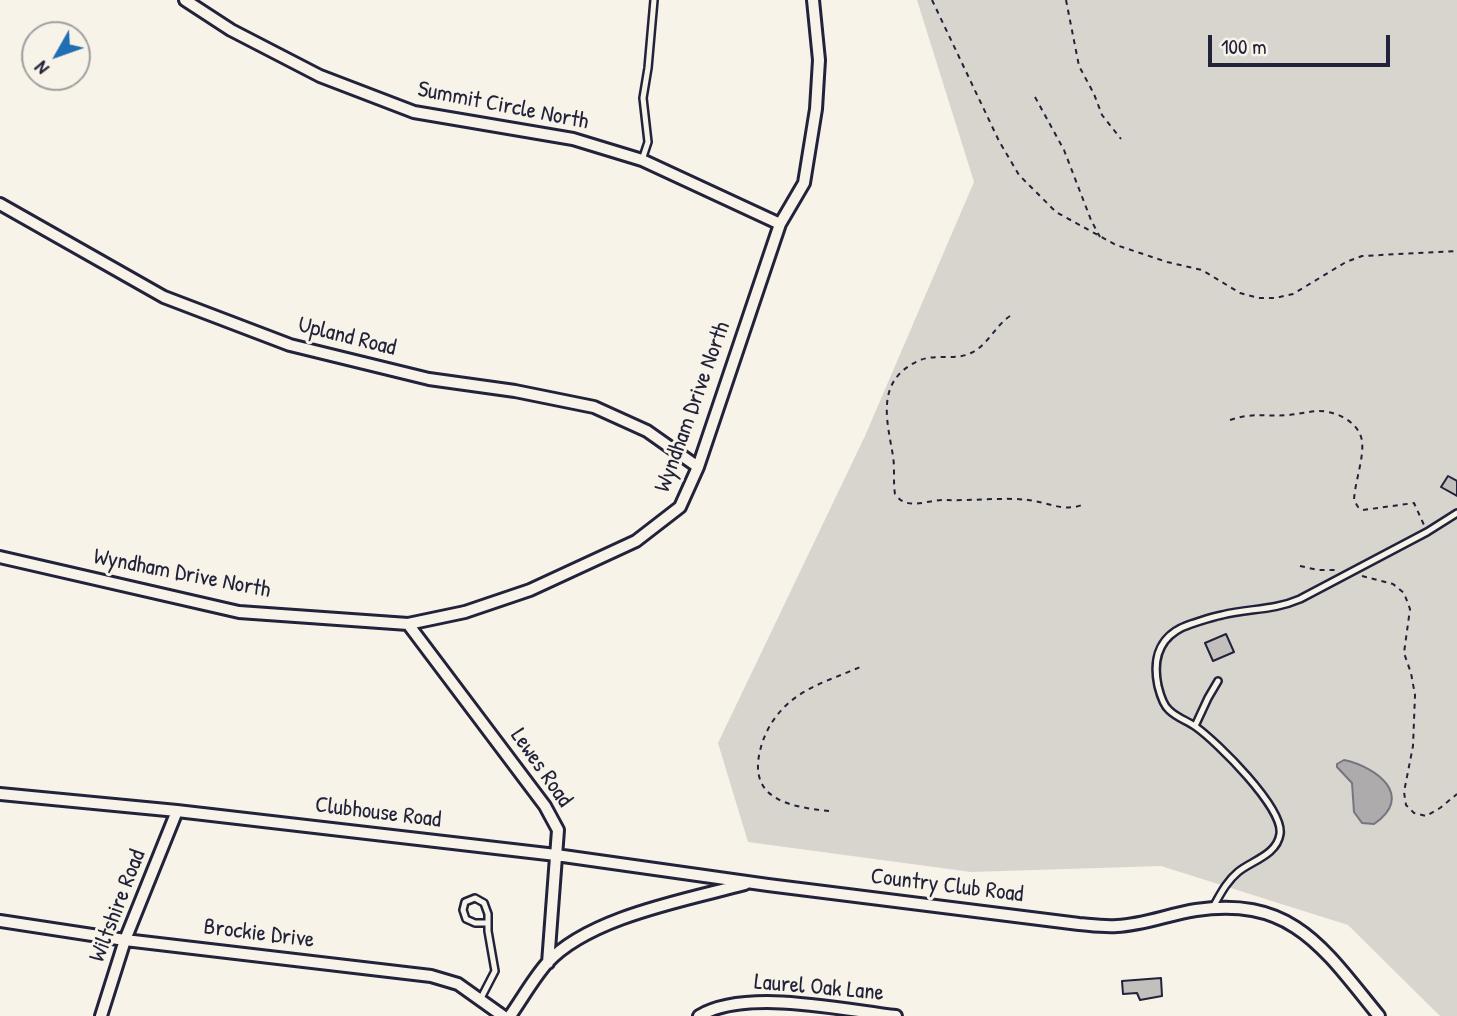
<!DOCTYPE html>
<style>
body{margin:0}
#map{position:relative;width:1457px;height:1016px;overflow:hidden;background:#f7f3e8;font-family:"Patrick Hand",sans-serif}
canvas{display:block}
.north{position:absolute;left:21px;top:21px;width:70px;height:70px;box-sizing:border-box;background:#f7f3e8;border:2px solid #a29fa3;border-radius:50%;rotate:230deg;font-size:19px;font-weight:700;line-height:28px;text-align:center;color:#22223b}
.north::after{content:'';display:block;margin:auto;width:24px;height:32px;background:#1f6fb2;clip-path:polygon(50% 0,100% 100%,50% 72%,0 100%)}
.scale{position:absolute;left:1208px;top:35px;width:182px;height:32px;box-sizing:border-box;border:4px solid #22223b;border-top:0;padding-left:9px;font-size:21px;line-height:24px;white-space:nowrap;color:#22223b;-webkit-text-stroke:5px #f7f3e8;paint-order:stroke}
</style>
<div id="map">
<canvas width="1457" height="1016"></canvas>
<div class="north">N</div>
<div class="scale">100 m</div>
</div>
<script>
const c = document.querySelector('canvas').getContext('2d');
c.lineJoin = 'round';
function fill(path, color) { c.fillStyle = color; c.fill(path, 'evenodd'); }
function stroke(path, color, width, dash) { c.strokeStyle = color; c.lineWidth = width; c.lineCap = dash ? 'butt' : 'round'; c.setLineDash(dash || []); c.stroke(path); }
function write(font, color, halo, rows, align = 'center') {
  c.font = font + ' "Patrick Hand",sans-serif'; c.lineWidth = 6; c.setLineDash([]); c.textBaseline = 'middle'; c.strokeStyle = halo; c.fillStyle = color; for (const [text, x, y, turn = 0] of rows) {
    c.save(); c.translate(x, y); c.rotate((+turn || 0) * Math.PI / 180); c.textAlign = isNaN(turn) ? turn : align; if (halo) c.strokeText(text, 0, 0); c.fillText(text, 0, 0); c.restore();
  }
}
fill(new Path2D(`
 M 917,0 L 1457,0 L 1457,1016 L 1440,1016 L 1348,925 L 1161,866 L 971,872 L 748,842 L 718,743 L 865,436 L 974,182 Z`), '#d8d5cf');
const water = new Path2D(`
 M 1344,760 C 1377,767 1415,796 1374,824 L 1362,823 L 1354,812 L 1352,783 L 1337,767 L 1337,764 Z`);
fill(water, '#aeabad');
stroke(water, '#76747f', 2);
const building = new Path2D(`
 M 1448,476 L 1457,481 L 1457,496 L 1441,487 Z
 M 1226,634 L 1234,652 L 1213,661 L 1205,643 Z
 M 1161,978 L 1162,996 L 1140,1000 L 1137,993 L 1123,994 L 1122,981 Z`);
fill(building, '#c2bfbd');
stroke(building, '#22223b', 2);
const lane = new Path2D(`
 M 642,160 L 648,142 L 643,98 L 648,68 L 654,0
 M 1195,726 L 1208,698 L 1218,681
 M 1213,907 C 1220,895 1226,882 1238,872 C 1251,861 1277,855 1280,834 C 1284,808 1217,742 1196,727 C 1188,721 1177,718 1169,710 C 1163,705 1160,694 1158,686 C 1152,657 1160,634 1191,624 C 1201,621 1211,617 1222,615 C 1250,608 1272,611 1300,599 L 1427,532 L 1457,513
 M 480,1000 L 495,971 L 488,931 L 488,914 L 484,903 L 475,898 L 465,902 L 463,910 L 466,919 L 475,923 L 488,923`);
const street = new Path2D(`
 M 185,0 L 231,30 L 320,76 L 414,112 L 573,139 L 642,160 L 780,224
 M 0,204 L 164,297 L 290,345 L 429,379 L 515,391 L 594,407 L 647,431 L 698,467
 M 0,557 L 239,612 L 408,624 L 465,612 L 530,590 L 636,541 L 680,507 L 698,467 L 780,224 L 804,183 L 816,109 L 819,60 L 813,0
 M 408,624 L 545,806 L 558,830 L 548,963
 M 0,794 L 177,811 L 556,855 L 768,885 L 1079,924 C 1091,925 1104,927 1117,926 C 1143,925 1170,914 1196,910 C 1293,896 1324,949 1379,1016
 M 0,921 L 125,940 L 431,976 L 458,984 L 503,1016
 M 101,1016 L 125,940 L 177,811
 M 510,1016 C 522,999 533,979 547,963 C 589,917 686,900 745,884
 M 699,1016 C 746,988 842,1010 896,1016`);
stroke(lane, '#22223b', 10);
stroke(street, '#22223b', 16);
stroke(new Path2D(`
 M 932,0 L 999,141 L 1019,175 L 1056,212 L 1116,245 L 1167,262 L 1202,270 L 1240,293 L 1259,298 L 1275,298 L 1293,294 L 1346,262 L 1362,256 L 1457,251
 M 1066,0 L 1079,66 L 1094,94 L 1102,115 L 1121,139
 M 1035,97 L 1064,150 L 1091,220 L 1100,237
 M 1010,316 C 996,325 987,346 971,353 C 955,361 935,353 918,361 C 875,381 887,420 893,456 C 895,469 893,482 895,494 C 907,512 928,499 946,500 C 972,501 1004,497 1028,500 C 1047,502 1063,512 1082,505
 M 1230,420 C 1254,412 1266,417 1289,415 C 1298,414 1307,412 1316,411 C 1334,410 1359,421 1362,441 C 1364,459 1355,481 1354,500 L 1358,507 L 1363,510 L 1414,503 L 1424,525
 M 1300,566 L 1318,570 L 1335,570
 M 1362,576 L 1393,584 L 1404,593 L 1410,609 L 1404,653 L 1411,673 L 1415,695 L 1413,746 L 1404,792 L 1406,805 L 1414,813 L 1426,816 L 1440,808 L 1457,794
 M 829,811 C 791,807 748,800 760,751 C 764,732 776,713 791,701 C 810,685 838,677 860,667`), '#22223b', 2, [5, 5]);
stroke(lane, '#f7f3e8', 5);
stroke(street, '#f7f3e8', 10);
write('23px', '#22223b', '#f7f3e8', [
 ["Summit Circle North",503,106,11],
 ["Upland Road",347,337,14],
 ["Wyndham Drive North",693,407,-70],
 ["Wyndham Drive North",182,574,11],
 ["Lewes Road",541,768,55],
 ["Clubhouse Road",378,813,7],
 ["Country Club Road",947,886,7],
 ["Wiltshire Road",118,906,-69],
 ["Brockie Drive",259,934,7],
 ["Laurel Oak Lane",819,988,5]
]);
</script>
